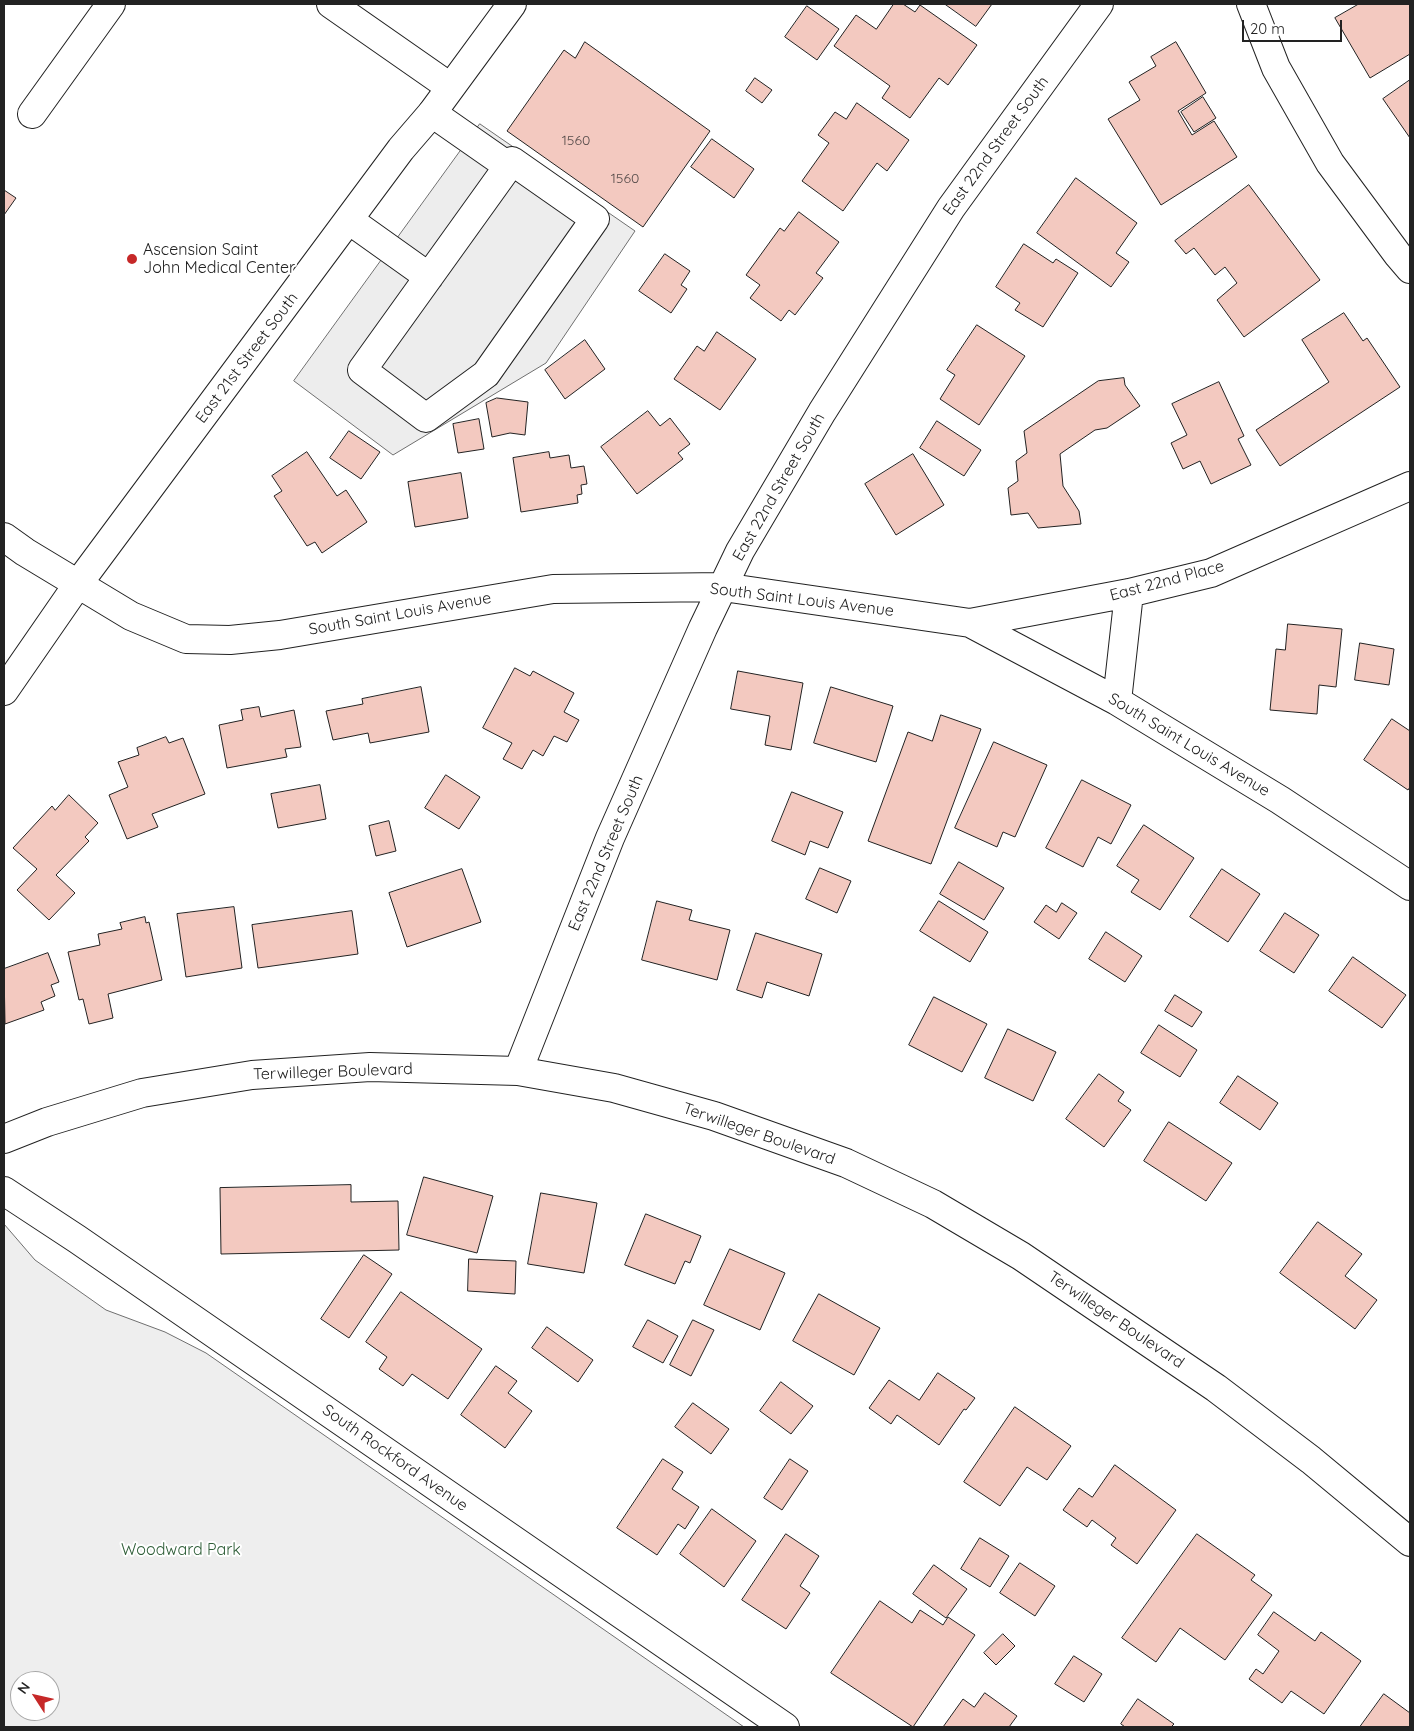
<!DOCTYPE html>
<style>
body{margin:0}
#map{position:relative;width:1414px;height:1731px;overflow:hidden;background:#fff;font-family:Quicksand,sans-serif}
canvas{display:block}
.frame{position:absolute;inset:0;border:5px solid #222;pointer-events:none}
.north{position:absolute;left:10px;top:1671px;width:50px;height:50px;box-sizing:border-box;background:#fff;border:1px solid #a7a7a7;border-radius:50%;rotate:305deg;font-size:14px;font-weight:700;line-height:20px;text-align:center;color:#222}
.north::after{content:'';display:block;margin:auto;width:18px;height:22px;background:#c62828;clip-path:polygon(50% 0,100% 100%,50% 72%,0 100%)}
.scale{position:absolute;left:1242px;top:20px;width:100px;height:22px;box-sizing:border-box;border:2px solid #222;border-top:0;padding-left:6px;font-size:15px;line-height:18px;white-space:nowrap;color:#222;-webkit-text-stroke:4px #fff;paint-order:stroke}
</style>
<div id="map">
<canvas width="1414" height="1731"></canvas>
<div class="frame"></div>
<div class="north">N</div>
<div class="scale">20 m</div>
</div>
<script>
const c = document.querySelector('canvas').getContext('2d');
c.lineJoin = 'round';
function fill(path, color) { c.fillStyle = color; c.fill(path, 'evenodd'); }
function stroke(path, color, width, dash) { c.strokeStyle = color; c.lineWidth = width; c.lineCap = dash ? 'butt' : 'round'; c.setLineDash(dash || []); c.stroke(path); }
function write(font, color, halo, rows, align = 'center') {
  c.font = font + ' Quicksand,sans-serif'; c.lineWidth = 4; c.setLineDash([]); c.textBaseline = 'middle'; c.strokeStyle = halo; c.fillStyle = color; for (const [text, x, y, turn = 0] of rows) {
    c.save(); c.translate(x, y); c.rotate((+turn || 0) * Math.PI / 180); c.textAlign = isNaN(turn) ? turn : align; if (halo) c.strokeText(text, 0, 0); c.fillText(text, 0, 0); c.restore();
  }
}
const green = new Path2D(`
 M 4,1224 L 35,1260 L 106,1310 L 165,1332 L 206,1353 L 744,1727 L 4,1727 ZM 20,1681 L 50,1681 L 50,1711 L 20,1711 Z`);
fill(green, '#eee');
stroke(green, '#6f6f6f', 1);
const parking = new Path2D(`
 M 480,124 L 635,231 L 546,363 L 393,455 L 294,381 Z`);
fill(parking, '#ededed');
stroke(parking, '#6f6f6f', 1);
const building = new Path2D(`
 M 894,4 L 903,4 L 915,12 L 920,5 L 977,45 L 948,85 L 939,78 L 910,118 L 882,98 L 890,86 L 834,46 L 856,15 L 876,29 Z
 M 945,4 L 992,4 L 976,26 Z
 M 1359,4 L 1410,4 L 1410,54 L 1370,78 L 1335,18 Z
 M 807,6 L 839,29 L 817,60 L 785,37 Z
 M 585,42 L 710,131 L 643,227 L 507,131 L 564,50 L 575,58 Z
 M 1176,42 L 1206,93 L 1178,111 L 1192,135 L 1214,121 L 1237,157 L 1161,205 L 1108,119 L 1140,100 L 1129,82 L 1156,66 L 1151,57 Z
 M 755,78 L 772,90 L 762,103 L 746,91 Z
 M 1410,80 L 1410,138 L 1383,99 Z
 M 1203,97 L 1216,118 L 1194,132 L 1181,112 Z
 M 857,103 L 909,140 L 887,171 L 877,163 L 843,211 L 802,181 L 829,143 L 818,135 L 835,112 L 846,119 Z
 M 712,139 L 754,169 L 734,198 L 691,167 Z
 M 1076,178 L 1137,223 L 1116,253 L 1129,262 L 1111,287 L 1037,233 Z
 M 1249,185 L 1320,280 L 1244,337 L 1217,300 L 1237,283 L 1225,267 L 1215,275 L 1194,248 L 1186,254 L 1175,241 Z
 M 4,190 L 16,198 L 4,215 Z
 M 799,212 L 839,242 L 816,273 L 823,278 L 795,315 L 789,310 L 781,321 L 750,298 L 760,285 L 746,275 L 780,228 L 784,231 Z
 M 1024,244 L 1053,263 L 1056,259 L 1078,273 L 1043,327 L 1015,310 L 1020,303 L 996,287 Z
 M 665,254 L 690,271 L 681,285 L 687,289 L 671,313 L 639,291 Z
 M 1344,313 L 1363,341 L 1367,338 L 1400,387 L 1280,466 L 1256,430 L 1329,382 L 1302,340 Z
 M 977,325 L 1025,356 L 979,425 L 940,399 L 955,375 L 947,370 Z
 M 717,332 L 756,359 L 720,410 L 674,379 L 697,346 L 704,351 Z
 M 585,340 L 605,369 L 565,399 L 545,370 Z
 M 1124,378 L 1125,385 L 1140,406 L 1107,428 L 1095,430 L 1060,454 L 1063,486 L 1079,511 L 1081,524 L 1038,528 L 1028,513 L 1011,515 L 1008,488 L 1018,481 L 1016,461 L 1027,453 L 1024,431 L 1098,381 Z
 M 1219,382 L 1244,436 L 1238,439 L 1251,465 L 1211,484 L 1200,461 L 1183,469 L 1171,443 L 1187,435 L 1172,404 Z
 M 497,398 L 528,402 L 525,435 L 510,433 L 492,437 L 486,403 Z
 M 648,411 L 660,426 L 670,418 L 690,444 L 678,453 L 683,459 L 637,494 L 601,447 Z
 M 479,419 L 484,449 L 458,453 L 453,424 Z
 M 937,421 L 981,450 L 964,476 L 920,448 Z
 M 349,431 L 380,452 L 361,479 L 330,458 Z
 M 307,452 L 337,496 L 346,490 L 367,522 L 322,553 L 315,542 L 307,546 L 274,496 L 282,491 L 272,476 Z
 M 549,452 L 550,458 L 569,455 L 571,468 L 584,466 L 587,484 L 581,485 L 582,494 L 577,495 L 578,503 L 521,512 L 513,458 Z
 M 913,454 L 944,505 L 896,535 L 865,484 Z
 M 461,473 L 468,518 L 415,527 L 408,482 Z
 M 1288,624 L 1342,629 L 1336,687 L 1319,685 L 1317,714 L 1270,710 L 1276,649 L 1285,650 Z
 M 1360,643 L 1394,649 L 1389,685 L 1355,680 Z
 M 515,668 L 530,676 L 533,671 L 574,693 L 564,712 L 579,720 L 567,742 L 554,736 L 543,756 L 533,750 L 522,769 L 503,759 L 512,743 L 483,728 Z
 M 738,671 L 803,683 L 791,750 L 765,745 L 770,716 L 731,709 Z
 M 421,687 L 429,732 L 370,743 L 368,733 L 333,740 L 326,711 L 363,704 L 362,699 Z
 M 831,687 L 893,706 L 876,762 L 814,743 Z
 M 259,707 L 261,717 L 294,710 L 301,747 L 285,749 L 287,757 L 227,768 L 219,725 L 243,720 L 241,710 Z
 M 941,715 L 981,729 L 931,864 L 868,841 L 908,732 L 932,741 Z
 M 1392,719 L 1410,731 L 1410,787 L 1408,790 L 1364,760 Z
 M 166,737 L 169,743 L 183,738 L 205,794 L 152,814 L 158,827 L 127,839 L 109,795 L 128,787 L 118,762 L 139,755 L 137,748 Z
 M 994,742 L 1047,765 L 1015,837 L 1003,832 L 997,847 L 955,828 Z
 M 446,775 L 480,797 L 459,829 L 425,808 Z
 M 1082,780 L 1131,805 L 1111,844 L 1098,837 L 1083,867 L 1046,848 Z
 M 320,785 L 326,819 L 278,828 L 271,794 Z
 M 792,792 L 843,812 L 828,848 L 810,841 L 805,855 L 772,841 Z
 M 69,795 L 98,823 L 85,837 L 89,841 L 56,875 L 75,893 L 49,920 L 17,890 L 37,869 L 13,848 L 52,806 L 55,810 Z
 M 389,821 L 396,851 L 376,856 L 369,826 Z
 M 1144,825 L 1194,858 L 1160,910 L 1131,892 L 1139,880 L 1117,866 Z
 M 959,862 L 1004,888 L 984,920 L 940,894 Z
 M 820,868 L 851,881 L 837,913 L 806,899 Z
 M 462,869 L 481,922 L 407,947 L 389,893 Z
 M 1222,869 L 1260,894 L 1228,942 L 1190,917 Z
 M 657,901 L 692,910 L 689,920 L 730,930 L 717,980 L 642,960 Z
 M 939,901 L 988,932 L 970,962 L 920,931 Z
 M 1062,903 L 1077,913 L 1059,939 L 1034,922 L 1046,905 L 1056,912 Z
 M 234,907 L 242,968 L 186,977 L 177,914 Z
 M 352,911 L 358,954 L 258,968 L 252,925 Z
 M 1285,913 L 1319,935 L 1294,973 L 1260,951 Z
 M 145,917 L 146,923 L 149,922 L 162,980 L 108,994 L 113,1018 L 89,1024 L 83,999 L 79,1000 L 68,952 L 100,945 L 98,934 L 122,929 L 120,923 Z
 M 1106,932 L 1142,956 L 1125,982 L 1089,959 Z
 M 756,933 L 822,954 L 809,996 L 767,982 L 762,998 L 737,990 Z
 M 48,953 L 59,982 L 51,985 L 55,996 L 41,1002 L 44,1010 L 5,1024 L 4,969 Z
 M 1353,957 L 1406,995 L 1382,1028 L 1329,991 Z
 M 1175,995 L 1202,1012 L 1192,1027 L 1165,1011 Z
 M 934,997 L 987,1024 L 962,1072 L 909,1045 Z
 M 1159,1025 L 1197,1050 L 1180,1077 L 1141,1053 Z
 M 1008,1029 L 1056,1052 L 1033,1101 L 985,1078 Z
 M 1099,1074 L 1124,1092 L 1118,1101 L 1131,1110 L 1104,1147 L 1066,1119 Z
 M 1238,1076 L 1278,1103 L 1260,1130 L 1220,1103 Z
 M 1169,1122 L 1232,1163 L 1206,1201 L 1144,1161 Z
 M 424,1177 L 493,1196 L 477,1253 L 407,1235 Z
 M 351,1185 L 351,1202 L 398,1201 L 399,1250 L 221,1254 L 220,1188 Z
 M 541,1193 L 597,1203 L 584,1273 L 528,1264 Z
 M 646,1214 L 701,1236 L 690,1263 L 685,1261 L 675,1284 L 625,1265 Z
 M 1318,1222 L 1362,1254 L 1345,1276 L 1377,1300 L 1355,1329 L 1280,1273 Z
 M 730,1249 L 785,1273 L 760,1330 L 704,1305 Z
 M 364,1255 L 392,1274 L 349,1338 L 321,1319 Z
 M 469,1259 L 516,1261 L 515,1294 L 468,1291 Z
 M 401,1292 L 482,1349 L 448,1399 L 412,1374 L 403,1386 L 379,1369 L 387,1357 L 366,1342 Z
 M 819,1294 L 880,1328 L 854,1375 L 793,1341 Z
 M 648,1320 L 678,1336 L 663,1363 L 633,1347 Z
 M 693,1320 L 714,1330 L 691,1376 L 670,1365 Z
 M 547,1327 L 593,1360 L 578,1382 L 532,1348 Z
 M 496,1366 L 517,1381 L 508,1393 L 532,1411 L 505,1448 L 461,1415 Z
 M 938,1373 L 975,1398 L 966,1410 L 964,1409 L 939,1445 L 897,1415 L 891,1424 L 869,1408 L 889,1380 L 919,1400 Z
 M 781,1382 L 813,1406 L 791,1434 L 760,1411 Z
 M 693,1403 L 729,1429 L 711,1454 L 675,1427 Z
 M 1015,1407 L 1071,1446 L 1047,1480 L 1027,1467 L 1000,1506 L 964,1482 Z
 M 663,1459 L 683,1472 L 672,1489 L 699,1507 L 685,1529 L 678,1524 L 657,1555 L 617,1528 Z
 M 790,1459 L 808,1471 L 782,1510 L 764,1498 Z
 M 1115,1465 L 1176,1510 L 1137,1564 L 1111,1545 L 1116,1538 L 1092,1520 L 1087,1527 L 1063,1510 L 1079,1488 L 1092,1497 Z
 M 712,1509 L 756,1541 L 724,1587 L 680,1554 Z
 M 786,1534 L 819,1556 L 800,1586 L 810,1593 L 786,1629 L 742,1600 Z
 M 1197,1534 L 1255,1575 L 1251,1580 L 1272,1595 L 1225,1660 L 1180,1628 L 1156,1662 L 1122,1638 Z
 M 980,1538 L 1009,1556 L 990,1587 L 961,1569 Z
 M 1020,1563 L 1055,1586 L 1035,1616 L 1000,1593 Z
 M 934,1565 L 967,1589 L 946,1618 L 913,1594 Z
 M 880,1601 L 912,1623 L 920,1610 L 943,1625 L 948,1617 L 975,1635 L 913,1727 L 831,1673 Z
 M 1274,1612 L 1315,1641 L 1321,1632 L 1361,1661 L 1324,1714 L 1291,1691 L 1282,1703 L 1249,1679 L 1256,1669 L 1263,1674 L 1279,1651 L 1258,1635 Z
 M 1003,1634 L 1015,1646 L 996,1665 L 984,1653 Z
 M 1074,1656 L 1102,1674 L 1084,1702 L 1055,1684 Z
 M 985,1693 L 1017,1716 L 1009,1727 L 943,1727 L 963,1699 L 974,1707 Z
 M 1384,1694 L 1410,1713 L 1410,1727 L 1360,1727 Z
 M 1138,1699 L 1174,1724 L 1171,1727 L 1125,1727 L 1121,1724 Z`);
fill(building, '#f3c9c0');
stroke(building, '#222', 1);
const minor = new Path2D(`
 M 331,4 L 450,87
 M 1251,4 L 1276,68 L 1330,163 L 1398,255 L 1410,269
 M 432,113 L 508,166
 M 32,114 L 111,4
 M 512,161 L 595,219 L 486,374 L 426,418 L 362,370 Z
 M 349,220 L 429,277
 M 4,537 L 25,552 L 131,616 L 186,639 L 230,640 L 280,635 L 553,589 L 723,587 L 970,623 L 1117,701 L 1280,800 L 1410,886
 M 970,623 L 1129,593 L 1211,573 L 1410,486
 M 1117,701 L 1129,593
 M 518,1071 L 610,838 L 703,628 L 740,551 L 822,412 L 951,208 L 1099,4
 M 4,1139 L 47,1122 L 142,1093 L 252,1075 L 370,1067 L 518,1071 L 614,1088 L 714,1116 L 846,1163 L 933,1204 L 1021,1256 L 1216,1388 L 1311,1460 L 1410,1542
 M 4,1191 L 77,1239 L 785,1727`);
const major = new Path2D(`
 M 4,691 L 78,584 L 401,149 L 432,113 L 512,4`);
stroke(minor, '#222', 30);
stroke(major, '#222', 30);
stroke(minor, '#fff', 28);
stroke(major, '#fff', 28);
for (const [x, y, r, color] of [
 [132,259,6,"#c62828"]
]) { const dot = new Path2D(); dot.arc(x, y, r, 0, 2 * Math.PI); c.fillStyle = color; c.fill(dot); stroke(dot, '#fff', 2); }
write('14px', '#564c4a', null, [
 ["1560",576,141],
 ["1560",625,179]
]);
write('16px', '#222', '#fff', [
 ["East 22nd Street South",996,146,-54],
 ["East 21st Street South",247,358,-53],
 ["East 22nd Street South",779,487,-60],
 ["East 22nd Place",1167,581,-15],
 ["South Saint Louis Avenue",802,600,7],
 ["South Saint Louis Avenue",400,614,-10],
 ["South Saint Louis Avenue",1189,745,31],
 ["East 22nd Street South",606,853,-67],
 ["Terwilleger Boulevard",333,1072,-2],
 ["Terwilleger Boulevard",759,1134,19],
 ["Terwilleger Boulevard",1116,1320,34],
 ["South Rockford Avenue",395,1458,35]
]);
write('16px', '#222', '#fff', [
 ["Ascension Saint",143,250],
 ["John Medical Center",143,268]
], 'left');
write('16px', '#2f5e38', '#fff', [
 ["Woodward Park",181,1550]
]);
</script>
